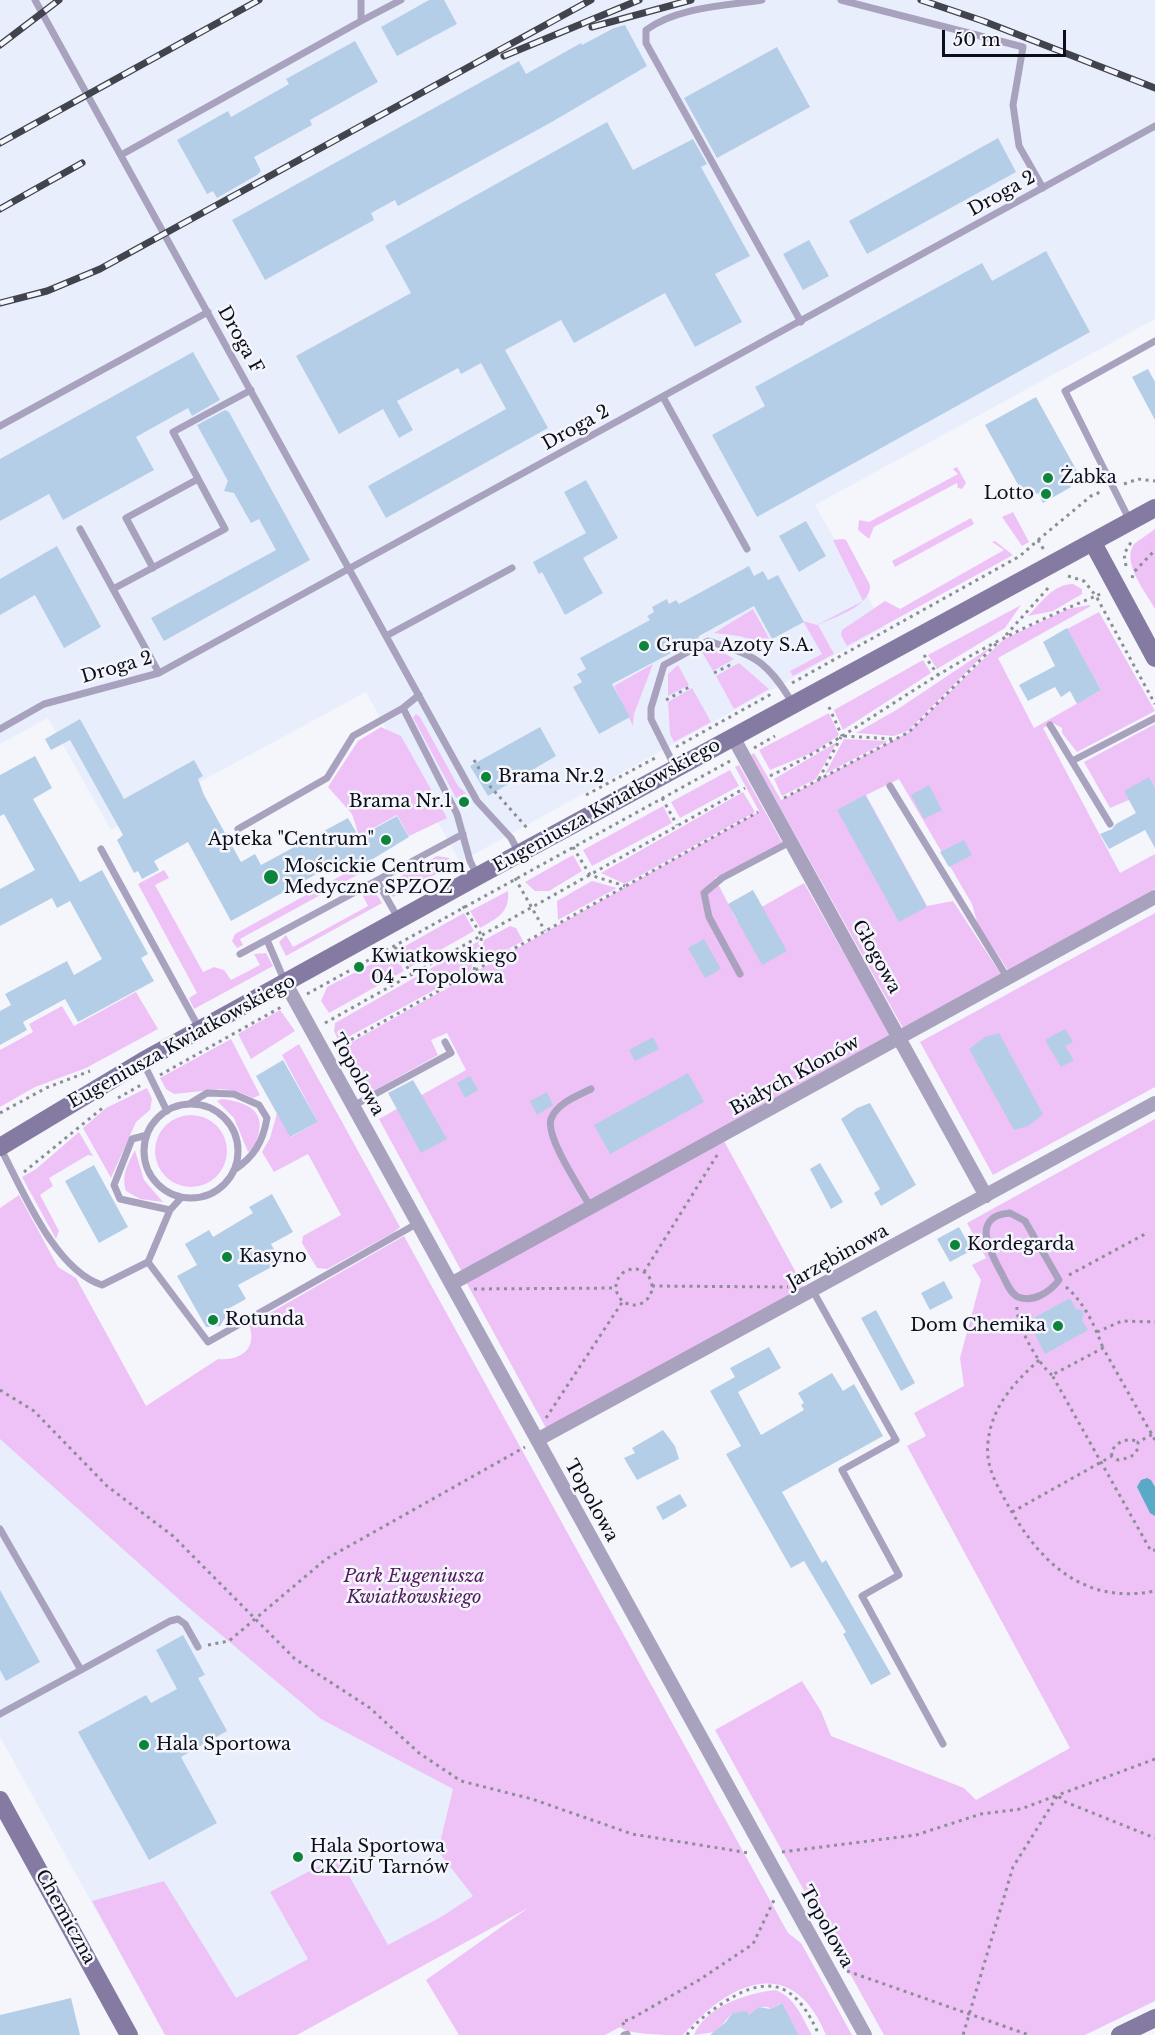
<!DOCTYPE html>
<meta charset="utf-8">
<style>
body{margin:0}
#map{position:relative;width:1155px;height:2035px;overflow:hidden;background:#f4f6fc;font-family:"Libre Baskerville",serif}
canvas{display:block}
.scale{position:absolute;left:942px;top:30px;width:124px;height:27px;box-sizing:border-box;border:3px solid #0c0e19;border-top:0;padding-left:8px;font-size:18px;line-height:21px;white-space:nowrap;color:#0c0e19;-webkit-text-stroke:4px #f4f6fc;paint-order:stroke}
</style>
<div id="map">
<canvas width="1155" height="2035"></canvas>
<div class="scale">50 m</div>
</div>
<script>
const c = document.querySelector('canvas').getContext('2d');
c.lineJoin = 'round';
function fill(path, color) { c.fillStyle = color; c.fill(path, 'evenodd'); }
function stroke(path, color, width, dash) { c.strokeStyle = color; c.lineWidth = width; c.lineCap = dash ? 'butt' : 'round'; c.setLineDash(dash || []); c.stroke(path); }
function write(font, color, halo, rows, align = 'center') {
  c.font = font + ' "Libre Baskerville",serif'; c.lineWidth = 5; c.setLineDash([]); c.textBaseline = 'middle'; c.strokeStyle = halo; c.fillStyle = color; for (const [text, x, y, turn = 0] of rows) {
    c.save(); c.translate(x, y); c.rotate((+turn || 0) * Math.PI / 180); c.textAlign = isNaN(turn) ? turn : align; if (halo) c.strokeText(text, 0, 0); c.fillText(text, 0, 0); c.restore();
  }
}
fill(new Path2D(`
 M 0,0 L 1155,0 L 1155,319 L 815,505 L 885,627 L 460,862 L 366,692 L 111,830 L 48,718 L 0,744 Z
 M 0,1439 L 507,1817 L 551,1896 L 165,2035 L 0,1737 Z`), '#e9eefd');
fill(new Path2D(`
 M 957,467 L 966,483 L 962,489 L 958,488 L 957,483 L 874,527 L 869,539 L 858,530 L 859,520 L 869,522 L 958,474 L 953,469 Z
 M 1013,512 L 1029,542 L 1022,546 L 1002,517 Z
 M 971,518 L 974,524 L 895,567 L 892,561 Z
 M 1155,529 L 1155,609 C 1146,592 1121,563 1134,544 Z
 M 843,539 L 846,540 L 870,585 C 872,606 834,617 818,625 L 834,654 L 793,676 L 790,671 L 822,654 L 803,621 L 817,625 L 863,601 L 833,540 Z
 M 995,541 L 1013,555 L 847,646 L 841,635 L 842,630 L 885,601 L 900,609 L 1004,550 L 992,542 Z
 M 1073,584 L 1082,589 L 1082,594 L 1053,611 L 1028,616 C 1041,603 1053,584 1073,584 Z
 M 1021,605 L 1005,628 L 937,669 L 928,655 Z
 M 1089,605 L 1091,606 L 998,658 L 1034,728 L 1101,690 L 1067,629 L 1099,612 L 1155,711 L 1077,752 L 1062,733 L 1062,728 L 1053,723 L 1043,728 L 1120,873 L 1155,854 L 1155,889 L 1009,972 L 978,925 L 972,904 L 899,779 L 866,795 L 927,906 L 953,901 L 1002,976 L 904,1030 L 751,755 L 754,753 L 781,800 L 909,732 L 1004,639 L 1068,609 Z
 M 753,609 L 770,640 L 762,644 L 740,636 L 714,633 Z
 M 992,646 L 908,731 L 894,736 L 856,733 L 898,709 Z
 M 716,648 L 734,659 L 713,671 L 702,652 Z
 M 923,660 L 931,673 L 843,730 L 834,710 Z
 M 739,663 L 769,689 L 734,709 L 716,676 Z
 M 653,664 L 634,714 L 633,726 L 614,686 Z
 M 678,665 L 689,685 L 668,696 L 668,674 Z
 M 692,688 L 711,722 L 674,742 L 670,734 L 668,702 Z
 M 829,713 L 839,735 L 814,752 L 770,770 L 759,750 Z
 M 416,714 L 420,717 L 458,786 L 466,793 L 456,798 L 416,723 L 413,718 Z
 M 1155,724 L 1155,846 L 1129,800 L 1110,808 L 1084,762 Z
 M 381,727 L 401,736 L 447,818 L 409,836 L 397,815 L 359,836 L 352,814 L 328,787 L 358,741 Z
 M 844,739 L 888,741 L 825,774 Z
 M 837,742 L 816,779 L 782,796 L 774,779 Z
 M 739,765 L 783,844 L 715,878 L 737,921 L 804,883 L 891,1036 L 463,1274 L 379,1119 L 466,1070 L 447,1033 L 431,1040 L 438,1055 L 368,1094 L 343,1047 L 756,813 L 759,811 L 735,767 Z
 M 730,770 L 739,786 L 680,818 L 671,802 Z
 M 743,792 L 755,812 L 625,884 L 601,873 Z
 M 663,806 L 672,823 L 592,866 L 583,850 Z
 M 573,855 L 582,871 L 549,891 L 535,891 L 525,882 Z
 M 437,856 L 449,858 L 453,865 L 393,897 L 389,890 L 392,881 Z
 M 164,870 L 169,878 L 155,885 L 203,972 L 214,967 L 224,970 L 231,980 L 260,965 L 254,954 L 266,953 L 273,966 L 194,1009 L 189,998 L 197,993 L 138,884 Z
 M 346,873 L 357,875 L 240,939 L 243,945 L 237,948 L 232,941 L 235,934 Z
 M 592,881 L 617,888 L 558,920 L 557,901 Z
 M 367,891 L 375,892 L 382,903 L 286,956 L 279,942 L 286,935 L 293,947 L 368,906 L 362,894 Z
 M 508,891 C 510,913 497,918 480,928 L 470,911 Z
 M 464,913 L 474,931 L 410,967 L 400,949 Z
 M 1155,913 L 1155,1087 L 993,1175 L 920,1042 Z
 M 510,926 L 516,928 L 523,941 L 478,965 L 484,940 Z
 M 479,941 L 471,970 L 339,1042 L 334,1031 L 335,1023 Z
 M 394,952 L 404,971 L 329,1013 L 321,1001 L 327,987 Z
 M 136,992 L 158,1029 L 86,1068 L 35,1087 L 0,1107 L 0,1050 L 33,1032 L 29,1024 L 62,1006 L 74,1026 Z
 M 280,1010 L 295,1031 L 251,1059 L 238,1034 Z
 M 231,1039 L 260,1095 L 253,1098 L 237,1091 L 221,1089 L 174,1094 L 166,1089 L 160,1078 Z
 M 299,1044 L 400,1227 L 393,1233 L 327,1269 L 317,1268 L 302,1243 L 303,1236 L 341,1215 L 308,1154 L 274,1172 L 262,1152 L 270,1138 L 277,1113 L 291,1137 L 318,1122 L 282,1055 Z
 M 147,1088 L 152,1099 L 150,1110 L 136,1122 L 111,1178 L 83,1128 L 106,1108 Z
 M 222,1099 C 245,1102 266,1109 258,1136 C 256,1143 254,1149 248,1152 L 234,1118 L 217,1101 Z
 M155 1151a36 36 0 1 1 72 0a36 36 0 1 1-72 0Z
 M 1155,1119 L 1155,2001 L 1085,2035 L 884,2035 L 715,1730 L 802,1681 L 821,1711 L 831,1736 L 964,1788 L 976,1800 L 1070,1748 L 907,1446 L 926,1436 L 914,1413 L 964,1386 L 960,1358 L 981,1280 L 972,1265 L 986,1258 L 967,1223 Z
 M 79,1132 L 93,1156 L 88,1155 L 49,1178 L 53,1186 L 40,1195 L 59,1231 L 56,1239 L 22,1177 L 36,1169 Z
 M 724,1141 L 805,1289 L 547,1430 L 466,1282 Z
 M 135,1150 L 144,1180 L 163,1202 L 140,1199 L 126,1191 C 121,1175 128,1164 135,1150 Z
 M 19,1195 L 58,1267 L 76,1278 L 146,1406 L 218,1359 C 240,1361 258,1349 249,1325 L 404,1236 L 788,1933 L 801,1943 L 852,2035 L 826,2035 C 792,1952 729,1982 683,2035 C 666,2035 630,2035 620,2027 L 605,2035 L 459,2035 L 426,1980 L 528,1908 L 297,2035 L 165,2035 L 92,1901 L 164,1881 L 236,1998 L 308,1959 L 270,1892 L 338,1856 L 388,1945 L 441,1917 L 473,1896 L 438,1851 L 453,1789 L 321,1719 L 182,1602 L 0,1439 L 0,1208 Z
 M 776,1990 C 797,2000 801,2016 812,2035 L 799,2035 L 781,2003 L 770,2009 L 768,2007 L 759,2007 L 750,2016 L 747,2012 L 732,2013 L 716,2032 L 694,2035 C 706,2006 747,1993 776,1990 Z`), '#efc2f7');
fill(new Path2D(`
 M 1147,1478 L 1151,1480 L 1155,1487 L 1155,1516 L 1150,1513 L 1137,1487 L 1141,1480 Z`), '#58aac6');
fill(new Path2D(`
 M 429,0 L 444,0 L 457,24 L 397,56 L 381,27 Z
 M 625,25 L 647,66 L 550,123 L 398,206 L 395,200 L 371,213 L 374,220 L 265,280 L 232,220 L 519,61 L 526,74 L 581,43 L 582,45 L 614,28 Z
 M 355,41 L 378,82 L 310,120 L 312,125 L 254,157 L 261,171 L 257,175 L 217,198 L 213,191 L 207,194 L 177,140 L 228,111 L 231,117 L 289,84 L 286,79 Z
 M 777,47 L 810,107 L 717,158 L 684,98 Z
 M 607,122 L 633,170 L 693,139 L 707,164 L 701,167 L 750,256 L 715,274 L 742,322 L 695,347 L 665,293 L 574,343 L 561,320 L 505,350 L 548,428 L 386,518 L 368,486 L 506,409 L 481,363 L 461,374 L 458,368 L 397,401 L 413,430 L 399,438 L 383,409 L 339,434 L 296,356 L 411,293 L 385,246 Z
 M 998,138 L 1016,172 L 867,254 L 849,221 Z
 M 809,240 L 829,276 L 803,290 L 783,254 Z
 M 1046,251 L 1090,332 L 757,517 L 712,435 L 765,406 L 755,387 L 982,263 L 992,281 Z
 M 193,352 L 220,400 L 192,416 L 188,408 L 136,437 L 154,470 L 63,520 L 49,494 L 0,521 L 0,459 Z
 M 1148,369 L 1155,382 L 1155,420 L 1132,377 Z
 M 1036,397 L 1077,471 L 1066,477 L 1071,487 L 1043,503 L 1038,493 L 1026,499 L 985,425 Z
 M 225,410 L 229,412 L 310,560 L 164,641 L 151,618 L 276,550 L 259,519 L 251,523 L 234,493 L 224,491 L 228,481 L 197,425 Z
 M 586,480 L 618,538 L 583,558 L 603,593 L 565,615 L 542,572 L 539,574 L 533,562 L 586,533 L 564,492 Z
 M 806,521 L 826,556 L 799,572 L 779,536 Z
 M 57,546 L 101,627 L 64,648 L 35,595 L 0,615 L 0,579 Z
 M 749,566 L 754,576 L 763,571 L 768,580 L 778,575 L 804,622 L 772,639 L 754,606 L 699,636 L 698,639 L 612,684 L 630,717 L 599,734 L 573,687 L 582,682 L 577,674 L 586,669 L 580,658 L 650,620 L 647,616 L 654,612 L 652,607 L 667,599 L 669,604 L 676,600 L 679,604 Z
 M 1067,628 L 1101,690 L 1077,704 L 1070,691 L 1061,697 L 1055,687 L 1028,701 L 1019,685 L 1055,666 L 1043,642 Z
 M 80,719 L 124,799 L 194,760 L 203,776 L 198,779 L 204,795 L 241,862 L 255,854 L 261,865 L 348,818 L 359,837 L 397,816 L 409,837 L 358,868 L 351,855 L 231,921 L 188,842 L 154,861 L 159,870 L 142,879 L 138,871 L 134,873 L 117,840 L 123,835 L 70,740 L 51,750 L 45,739 Z
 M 540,727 L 556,756 L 488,796 L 470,766 Z
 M 35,756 L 52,788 L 33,799 L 80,882 L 102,870 L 148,954 L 141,958 L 154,981 L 78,1022 L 65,999 L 23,1022 L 27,1030 L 0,1045 L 0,1011 L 11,1005 L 5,994 L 67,961 L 74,975 L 102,959 L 70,901 L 57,908 L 52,898 L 0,926 L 0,889 L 35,870 L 4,814 L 0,816 L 0,775 Z
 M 1149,777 L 1155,788 L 1155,848 L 1145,830 L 1109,849 L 1100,834 L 1112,829 L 1116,824 L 1136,813 L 1124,791 Z
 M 929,785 L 942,810 L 924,819 L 911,795 Z
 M 865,795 L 927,907 L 899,922 L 837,810 Z
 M 964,840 L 972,855 L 949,867 L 940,852 Z
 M 753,890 L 787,951 L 762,965 L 728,904 Z
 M 704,939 L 721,969 L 705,978 L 688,948 Z
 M 1065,1029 L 1073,1042 L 1065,1046 L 1074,1060 L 1061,1067 L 1045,1040 Z
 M 999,1033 L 1043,1114 L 1028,1126 L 1014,1130 L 969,1049 L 985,1037 Z
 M 653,1037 L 659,1049 L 635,1061 L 629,1050 Z
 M 283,1060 L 318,1122 L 290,1137 L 256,1076 Z
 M 688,1073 L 704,1102 L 610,1154 L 594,1125 Z
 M 470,1076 L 478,1090 L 465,1098 L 457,1083 Z
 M 413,1080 L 447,1139 L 421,1153 L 388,1093 Z
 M 547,1092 L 553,1105 L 537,1115 L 530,1101 Z
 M 870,1103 L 916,1185 L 881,1206 L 874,1193 L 880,1189 L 841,1119 L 857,1108 Z
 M 820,1163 L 843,1202 L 831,1209 L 810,1169 Z
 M 94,1165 L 128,1227 L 99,1243 L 65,1181 Z
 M 272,1194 L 293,1232 L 271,1244 L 281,1262 L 238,1285 L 246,1299 L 226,1310 L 225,1318 L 220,1326 L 206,1327 L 177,1276 L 197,1265 L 185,1244 L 209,1230 L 213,1237 L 253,1213 L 249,1207 Z
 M 959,1227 L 972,1250 L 950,1262 L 937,1239 Z
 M 944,1281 L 953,1298 L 930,1310 L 921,1293 Z
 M 1070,1298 L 1076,1309 L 1084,1311 L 1082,1320 L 1088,1330 L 1045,1354 L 1028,1321 Z
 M 876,1310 L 915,1383 L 901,1391 L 861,1318 Z
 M 769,1347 L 781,1368 L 738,1392 L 761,1435 L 804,1410 L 801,1405 L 804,1403 L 798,1393 L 832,1373 L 843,1391 L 854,1384 L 883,1436 L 782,1492 L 822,1563 L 826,1560 L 891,1674 L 871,1685 L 843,1634 L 846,1632 L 804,1561 L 791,1568 L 726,1454 L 741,1446 L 710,1391 L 735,1377 L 730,1368 Z
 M 663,1430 L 675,1446 L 679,1459 L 637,1480 L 624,1458 L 635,1453 L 632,1448 Z
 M 680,1494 L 687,1506 L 663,1520 L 656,1507 Z
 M 0,1590 L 40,1662 L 6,1681 L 0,1670 Z
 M 183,1635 L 205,1675 L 198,1678 L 227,1731 L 181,1757 L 217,1823 L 149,1860 L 78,1732 L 146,1695 L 151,1703 L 177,1689 L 156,1650 Z
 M 71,1998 L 80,2035 L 0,2035 L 0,2015 Z
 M 782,2003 L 799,2035 L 710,2035 L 726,2022 L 732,2013 L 747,2011 L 749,2015 L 759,2007 L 770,2009 Z`), '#b5cee7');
stroke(new Path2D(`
 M 1124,484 L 1138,479 L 1155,481
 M 1038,540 L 1091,496 L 1103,491
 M 1126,566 L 1124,554 L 1133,539
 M 1068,576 L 1084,581 L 1096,596 L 1102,593
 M 1132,578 L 1134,572 L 1155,550
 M 1006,635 L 1049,587
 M 924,655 L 938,675
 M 714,673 L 734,663
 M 792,683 L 1020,556 L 1038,540 L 1044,550
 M 666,700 L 691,686
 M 829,707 L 842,736
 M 844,736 L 894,739
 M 676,747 L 773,693
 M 754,748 L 775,736
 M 474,760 L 488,784 L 528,829
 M 770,776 C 831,747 885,707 943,672 C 992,642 1043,618 1096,596 L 1155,704
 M 819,779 L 841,737
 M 586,795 L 657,757
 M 662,798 L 677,825
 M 784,798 L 909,732 L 999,641
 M 573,847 L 590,875 L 625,886
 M 515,878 L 545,931
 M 463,906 L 482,936 L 474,970
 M 395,947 L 412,975
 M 307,994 L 730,761
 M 325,1023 L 745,788
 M 338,1047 L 758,812
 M 160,1075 L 283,1006
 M 118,1098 L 141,1085
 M 0,1113 L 46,1088 L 90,1071
 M 24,1172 L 105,1106
 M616 1287a18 18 0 1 1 36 0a18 18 0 1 1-36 0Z
 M 644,1272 L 719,1152
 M 1069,1275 L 1147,1233
 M 652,1286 L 788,1287
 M 1066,1287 C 1084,1302 1095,1326 1103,1348
 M 474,1289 L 616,1288
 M 1017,1307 C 1016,1325 1038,1364 1052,1375
 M 1097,1332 L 1122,1321 L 1155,1322
 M 1039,1360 C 1014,1383 991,1407 988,1443 C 985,1467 998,1487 1009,1507 C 1041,1564 1085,1605 1155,1591
 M 0,1390 L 34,1411 L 107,1486 L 173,1536 L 295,1659 L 370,1708 L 419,1753 L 461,1781 L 532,1799 L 632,1834 L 749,1853
 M 546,1418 L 623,1301
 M 1155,1440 L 1103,1348 L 1052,1375 L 1151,1551 L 1155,1550
 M 1112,1456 L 1111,1452 C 1117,1441 1128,1437 1138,1442
 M 1012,1512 L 1112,1456 L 1118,1460 C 1130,1458 1139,1455 1138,1442 L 1155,1433
 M 208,1645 L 229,1641 L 326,1559 L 525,1447
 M 1155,1759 L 1058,1795 L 1063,1801 L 1155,1838
 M 782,1852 L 916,1835 L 981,1814 L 1021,1809 L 1058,1795 L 1013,1867 L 963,2035
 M 847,1971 L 1029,2035
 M 624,2025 L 622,2021 L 629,2020 L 699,1980 L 753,1944 L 774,1900
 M 687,2035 C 697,2020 711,2011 726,2001 C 774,1971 798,1988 819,2035`), '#8c8e96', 3, [3, 4.5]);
stroke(new Path2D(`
 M 35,0 L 477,801 L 511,838 L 519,853
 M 762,0 C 724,6 677,7 646,30 L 646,43 L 801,322
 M 841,0 L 1023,47 L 1013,105 L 1019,146 L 1043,188
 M 361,21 L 401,0
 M 121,155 L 361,21 L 361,0
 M 663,397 L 747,549
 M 0,426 L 208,312
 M 1129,519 L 1065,391 L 1155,341
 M 80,529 L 159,673
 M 153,568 L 126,518 L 198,479
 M 113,589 L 225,529 L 173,432 L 251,390
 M 386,636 L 512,568
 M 419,695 L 403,708 L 457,814 L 470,861 L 477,875
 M 1050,725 L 1110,824
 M 0,729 L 44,704 L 159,673 L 1155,126
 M 1072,761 L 1155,718
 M 675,767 L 651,719 L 651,708 L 664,665 L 708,641 C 755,656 766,659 793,704
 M 890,786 L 1008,979
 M 238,829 L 327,778 L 353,736 L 403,708
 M 101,849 L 199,1028
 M 377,881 L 398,918
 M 267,940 L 285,982
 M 240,954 L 463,834
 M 740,974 L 709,917 L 704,893 L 722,878 L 792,841
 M 143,1062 L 167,1111
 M144 1151a47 47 0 1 1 94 0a47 47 0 1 1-94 0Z
 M 189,1104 L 207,1093 L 234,1094 L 259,1105 L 267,1118 C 263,1142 254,1157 234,1170
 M 353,1106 L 451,1053 L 445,1042
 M 147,1135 L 132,1139 L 114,1185 L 120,1199 L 170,1210
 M 1,1149 C 23,1191 55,1270 102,1285 L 148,1262
 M 181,1198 L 170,1210 L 148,1262 L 208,1342 L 418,1223
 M 591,1208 C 582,1191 545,1137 551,1119 C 557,1103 577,1096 591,1089
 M 1010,1213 L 1025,1221 L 1059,1280 C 1050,1292 1033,1303 1018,1297 C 1010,1293 1006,1282 1002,1274 C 991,1254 969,1216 1010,1213 Z
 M 813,1291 L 896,1440 L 842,1470 L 899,1575 L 862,1596 L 943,1744
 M 0,1529 L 81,1670 L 0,1714
 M 81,1670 L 170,1621 L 178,1619 L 185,1624 L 198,1647
 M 624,2035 L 627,2034`), '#a9a2be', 7);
stroke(new Path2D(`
 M 733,737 L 986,1196
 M 286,984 L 865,2035
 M 451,1284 L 1155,897
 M 537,1440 L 1155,1103`), '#a9a2be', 14);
stroke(new Path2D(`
 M 1093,543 L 1155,658
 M 0,1147 L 143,1061 L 478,876 L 1155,508
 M 0,1800 L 129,2035
 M 1120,2035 L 1155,2018`), '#847aa2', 18);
const rail = new Path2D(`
 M 921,0 L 983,21 L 1155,88
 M 592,27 L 691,0
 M 0,45 L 59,0
 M 504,56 L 639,0
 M 0,143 L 259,0
 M 0,209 L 82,163
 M 0,303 L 47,291 L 100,269 L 591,0`);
stroke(rail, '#41434d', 7);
stroke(rail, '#f4f6fc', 4.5, [14]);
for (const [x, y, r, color] of [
 [1048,478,6,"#0c843c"],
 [1046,494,6,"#0c843c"],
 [644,646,6,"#0c843c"],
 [486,777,6,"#0c843c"],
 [464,802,6,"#0c843c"],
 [386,840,6,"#0c843c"],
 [271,877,8,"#0c843c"],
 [359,967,6,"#0c843c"],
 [955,1245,6,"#0c843c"],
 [227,1257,6,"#0c843c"],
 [213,1320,6,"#0c843c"],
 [1058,1326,6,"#0c843c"],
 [144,1745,6,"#0c843c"],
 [298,1857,6,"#0c843c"]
]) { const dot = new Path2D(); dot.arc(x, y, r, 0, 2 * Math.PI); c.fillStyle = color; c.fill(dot); stroke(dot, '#f4f6fc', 2); }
write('18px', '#0c0e19', '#f4f6fc', [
 ["Droga 2",1002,194,-29],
 ["Droga F",240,340,61],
 ["Droga 2",576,428,-29],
 ["Droga 2",117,668,-16],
 ["Eugeniusza Kwiatkowskiego",607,806,-29],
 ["Głogowa",876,957,61],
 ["Eugeniusza Kwiatkowskiego",182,1042,-29],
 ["Topolowa",357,1075,61],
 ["Białych Klonów",795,1076,-29],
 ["Jarzębinowa",838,1257,-29],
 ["Topolowa",591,1501,61],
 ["Chemiczna",65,1917,61],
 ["Topolowa",826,1927,61]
]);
write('18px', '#0c0e19', '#f4f6fc', [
 ["Żabka",1060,478],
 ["Lotto",1034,494,"right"],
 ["Grupa Azoty S.A.",656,646],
 ["Brama Nr.2",498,777],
 ["Brama Nr.1",452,802,"right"],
 ["Apteka \"Centrum\"",374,840,"right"],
 ["Mościckie Centrum",284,867],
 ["Medyczne SPZOZ",284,888],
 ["Kwiatkowskiego",371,957],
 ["04 - Topolowa",371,978],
 ["Kordegarda",967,1245],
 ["Kasyno",239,1257],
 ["Rotunda",225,1320],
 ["Dom Chemika",1046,1326,"right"],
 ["Hala Sportowa",156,1745],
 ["Hala Sportowa",310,1847],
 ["CKZiU Tarnów",310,1868]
], 'left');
write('italic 18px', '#531c5d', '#f4f6fc', [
 ["Park Eugeniusza",414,1577],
 ["Kwiatkowskiego",414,1598]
]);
</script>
